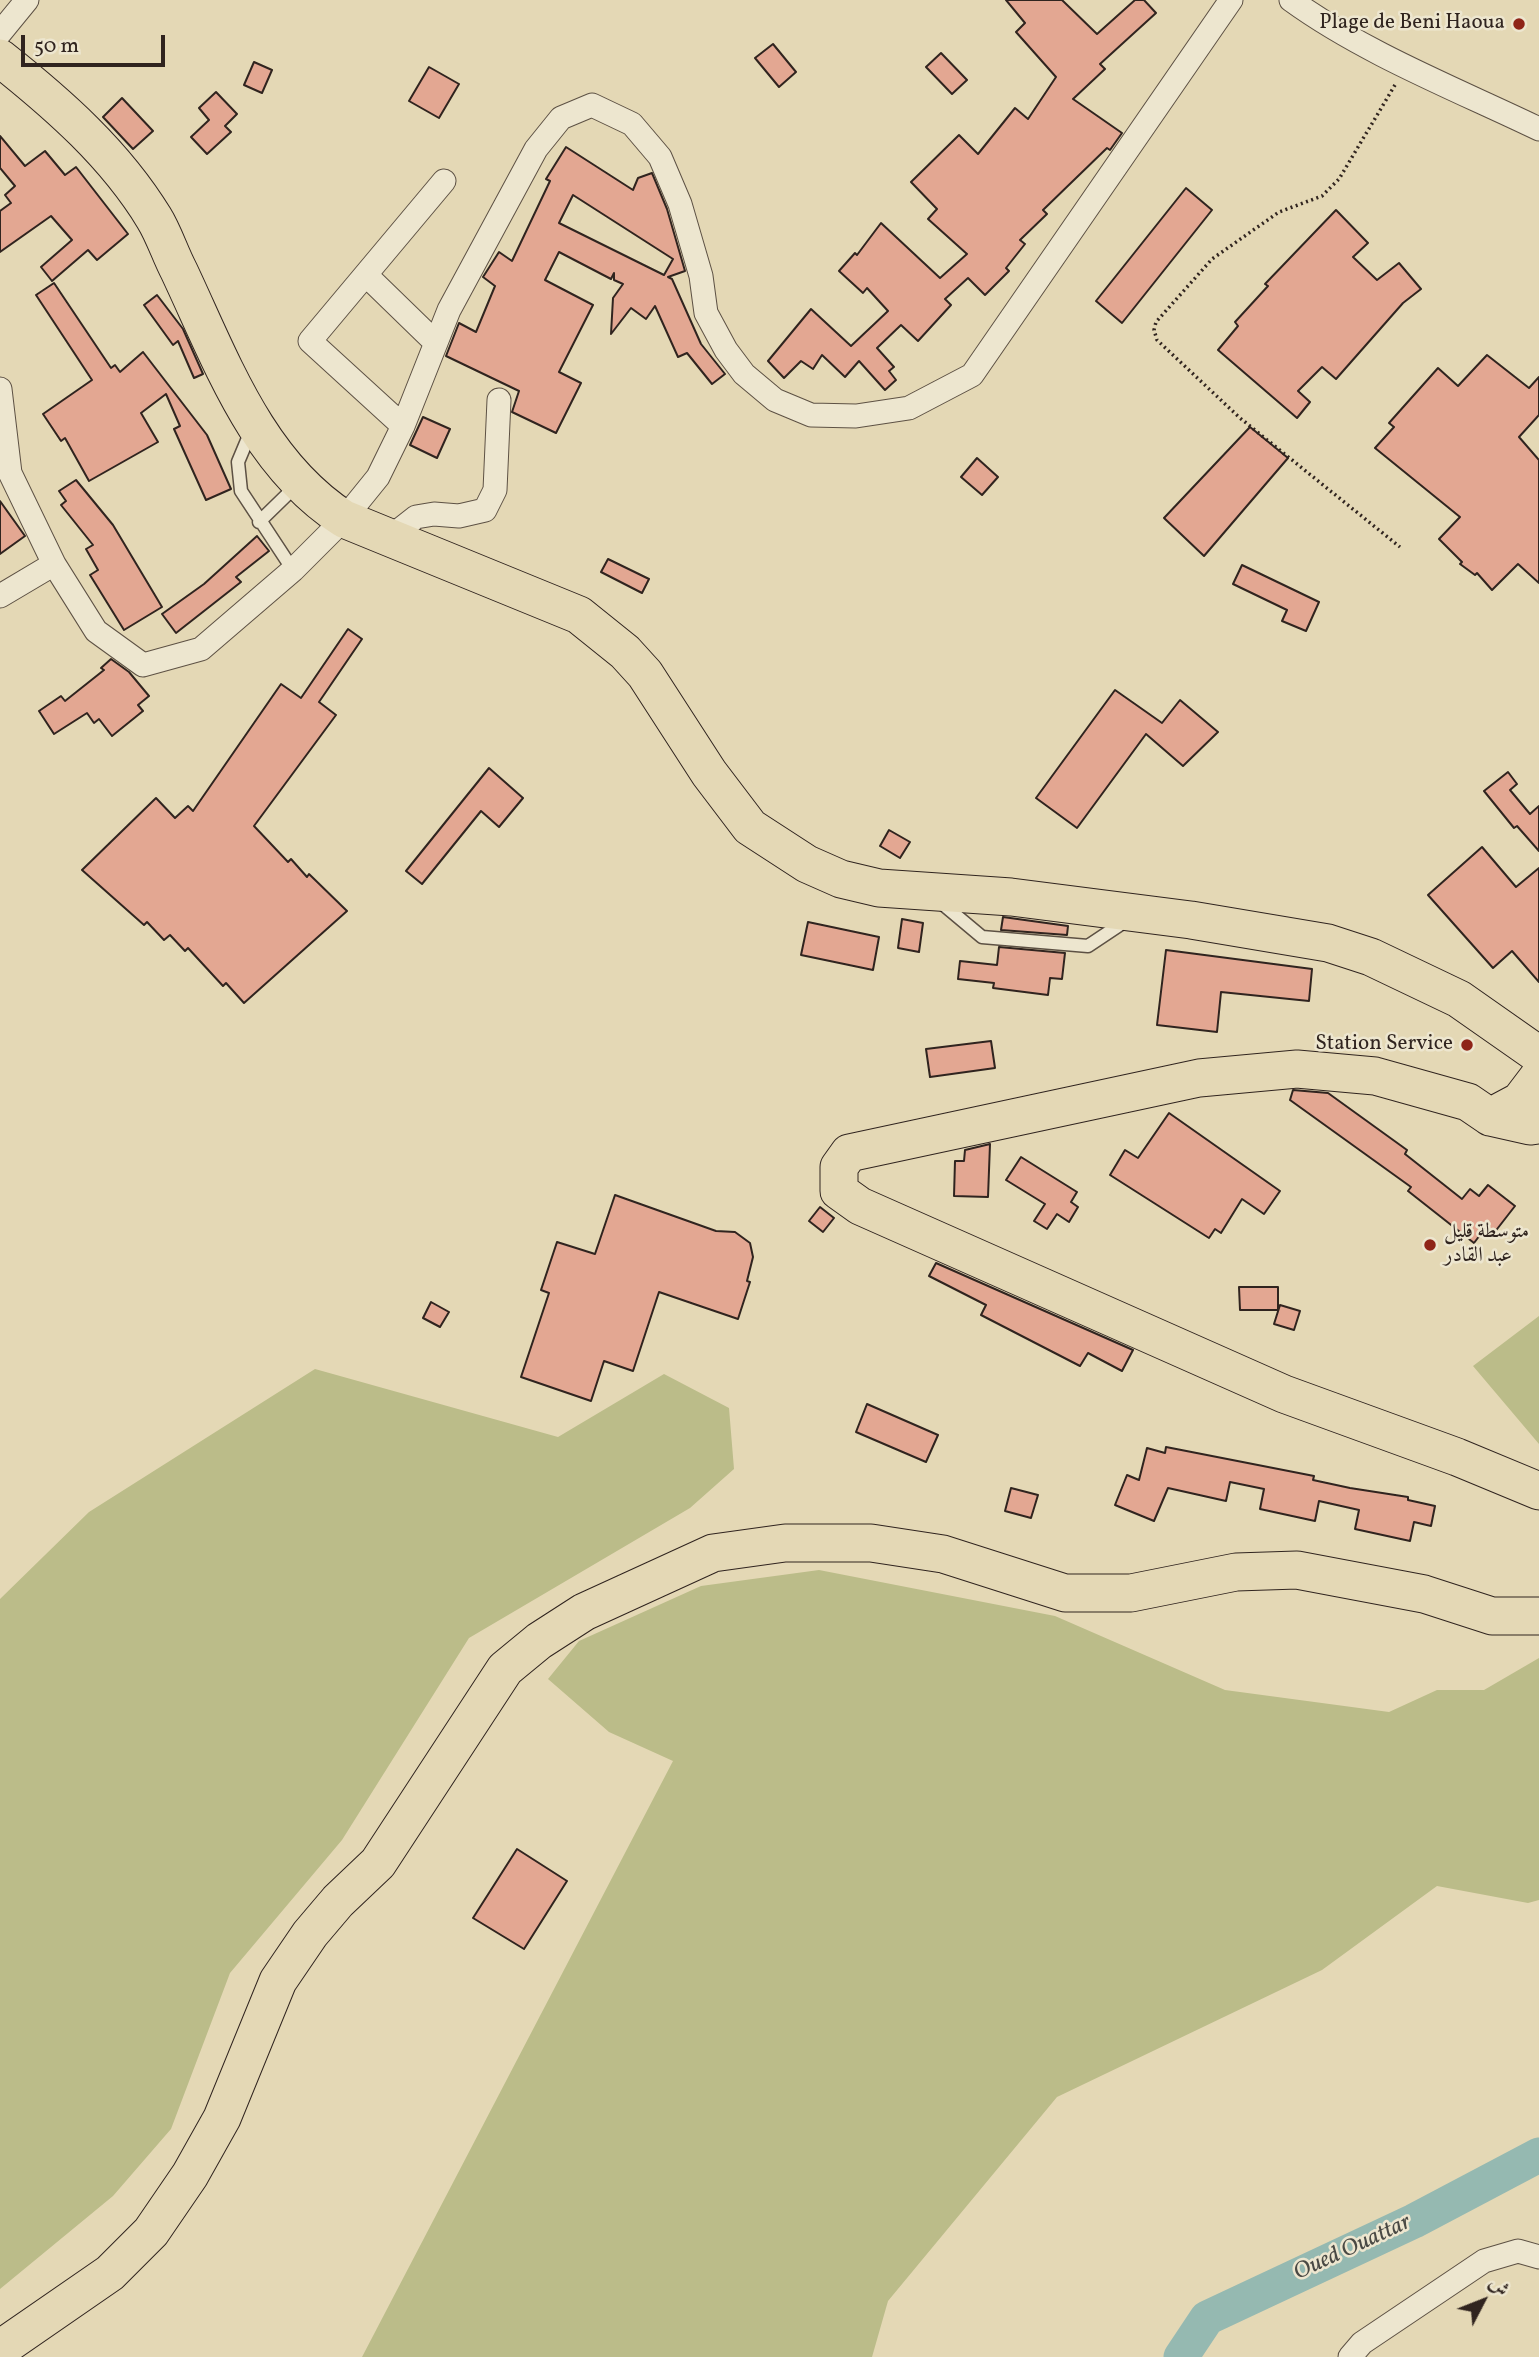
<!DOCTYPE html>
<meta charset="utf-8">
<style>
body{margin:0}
#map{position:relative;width:1539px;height:2357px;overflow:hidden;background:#e4d8b5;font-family:Vollkorn,Amiri,serif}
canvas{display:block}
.north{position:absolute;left:1448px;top:2266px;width:70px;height:70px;-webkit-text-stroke:5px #ede6cf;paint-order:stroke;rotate:48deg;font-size:19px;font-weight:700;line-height:28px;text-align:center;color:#30241f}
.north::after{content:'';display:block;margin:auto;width:24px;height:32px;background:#30241f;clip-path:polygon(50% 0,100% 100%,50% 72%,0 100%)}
.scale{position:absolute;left:21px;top:35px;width:144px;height:32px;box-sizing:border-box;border:4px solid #30241f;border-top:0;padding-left:9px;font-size:21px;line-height:24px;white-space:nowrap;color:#30241f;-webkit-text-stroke:5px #ede6cf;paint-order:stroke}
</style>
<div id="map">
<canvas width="1539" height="2357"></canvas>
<div class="north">ش</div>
<div class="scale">50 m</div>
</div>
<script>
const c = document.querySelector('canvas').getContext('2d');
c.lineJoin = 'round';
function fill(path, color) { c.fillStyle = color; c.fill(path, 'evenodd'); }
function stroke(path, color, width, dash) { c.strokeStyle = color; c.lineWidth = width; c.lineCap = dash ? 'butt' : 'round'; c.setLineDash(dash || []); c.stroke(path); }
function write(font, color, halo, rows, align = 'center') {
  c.font = font + ' Vollkorn,Amiri,serif'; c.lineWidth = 5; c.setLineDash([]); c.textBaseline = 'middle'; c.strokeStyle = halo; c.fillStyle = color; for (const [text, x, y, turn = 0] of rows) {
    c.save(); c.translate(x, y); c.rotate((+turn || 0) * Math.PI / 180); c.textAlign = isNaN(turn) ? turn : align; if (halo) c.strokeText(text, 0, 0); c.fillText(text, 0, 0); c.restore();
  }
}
fill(new Path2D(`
 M 1539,1316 L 1539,1444 L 1473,1366 Z
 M 315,1369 L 558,1437 L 664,1374 L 729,1408 L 734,1469 L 690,1508 L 469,1638 L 342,1840 L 230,1973 L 171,2129 L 113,2196 L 0,2289 L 0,1599 L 89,1512 Z
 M 819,1570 L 1055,1616 L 1225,1690 L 1389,1712 L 1437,1690 L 1484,1690 L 1539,1658 L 1539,1900 L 1528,1903 L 1437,1886 L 1322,1970 L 1057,2097 L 888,2301 L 872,2357 L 362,2357 L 673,1761 L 609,1732 L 548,1679 L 579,1641 L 701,1586 Z`), '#bbbc89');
stroke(new Path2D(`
 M 1181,2357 L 1207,2318 L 1414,2221 L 1539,2155`), '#95b9b1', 35);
const building = new Path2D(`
 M 1006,0 L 1062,0 L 1097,34 L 1135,0 L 1144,0 L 1156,13 L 1100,64 L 1105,69 L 1073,99 L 1122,133 L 1110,150 L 1107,148 L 1043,210 L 1047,214 L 1020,240 L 1025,244 L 1006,268 L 1009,271 L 985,295 L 968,278 L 945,299 L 951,305 L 918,341 L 901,325 L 877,348 L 894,367 L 889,371 L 896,380 L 885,390 L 859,361 L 845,377 L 822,355 L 813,369 L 801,361 L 784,378 L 768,361 L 811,309 L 851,346 L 888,311 L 867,288 L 863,293 L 839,271 L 855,253 L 857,255 L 881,223 L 940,278 L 967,254 L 928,219 L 937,209 L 911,182 L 959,135 L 978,154 L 1015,108 L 1028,119 L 1056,77 L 1016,32 L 1025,23 Z
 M 773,44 L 796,72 L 779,87 L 755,58 Z
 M 941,53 L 967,80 L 952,94 L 926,67 Z
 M 254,62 L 272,70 L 262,93 L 244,85 Z
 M 429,67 L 459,84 L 439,118 L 409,101 Z
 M 216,92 L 237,114 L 225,126 L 231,132 L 207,154 L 191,137 L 209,120 L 199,108 Z
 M 122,98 L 153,131 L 133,149 L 103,117 Z
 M 0,136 L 25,166 L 45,151 L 65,175 L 76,167 L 128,234 L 97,260 L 88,250 L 52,281 L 41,267 L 72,240 L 51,216 L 0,252 L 0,211 L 11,203 L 5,195 L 15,186 L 0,168 Z
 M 566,147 L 633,190 L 638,178 L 652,173 L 667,209 L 685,271 L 668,277 L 672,279 L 701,344 L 725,374 L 712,384 L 687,353 L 678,357 L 655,306 L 646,319 L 631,308 L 611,334 L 613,298 L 623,284 L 614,280 L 614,273 L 611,279 L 559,252 L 545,280 L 593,305 L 559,372 L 581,383 L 556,433 L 512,412 L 519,391 L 446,356 L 459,323 L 476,332 L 495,286 L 483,277 L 499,252 L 512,261 L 550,181 L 546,179 ZM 573,195 L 673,259 L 664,275 L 559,223 Z
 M 1186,188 L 1212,210 L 1122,323 L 1096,301 Z
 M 1336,210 L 1368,243 L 1353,257 L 1377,280 L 1399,263 L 1421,289 L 1403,303 L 1336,379 L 1322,367 L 1298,391 L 1310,402 L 1297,418 L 1218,350 L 1238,326 L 1235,322 L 1268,286 L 1265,284 Z
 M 54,283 L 111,368 L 115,365 L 120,372 L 143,352 L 207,435 L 231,489 L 206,500 L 174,429 L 180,426 L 166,394 L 141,413 L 158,442 L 89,481 L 65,438 L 61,441 L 43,414 L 92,380 L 36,295 Z
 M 157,295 L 183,329 L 203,374 L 194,378 L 178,341 L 173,345 L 144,305 Z
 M 1487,355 L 1529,388 L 1539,377 L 1539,415 L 1519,437 L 1539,460 L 1539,583 L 1518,564 L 1492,590 L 1477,573 L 1475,575 L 1460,564 L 1462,562 L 1439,539 L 1460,517 L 1375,448 L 1394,427 L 1389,423 L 1438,368 L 1458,386 Z
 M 423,417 L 450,429 L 437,458 L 410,445 Z
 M 1250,427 L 1288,458 L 1204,556 L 1164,518 Z
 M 977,458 L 998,477 L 982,495 L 961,477 Z
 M 76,480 L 113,525 L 162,607 L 124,630 L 90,575 L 98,570 L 86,549 L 93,545 L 61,505 L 66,501 L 59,491 Z
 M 0,501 L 25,536 L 0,554 Z
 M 257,536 L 269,551 L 236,577 L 241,582 L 176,633 L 162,614 L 204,584 Z
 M 608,559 L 649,579 L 642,593 L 601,572 Z
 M 1242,565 L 1319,602 L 1306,631 L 1282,621 L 1287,610 L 1233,584 Z
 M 348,629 L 362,639 L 319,702 L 336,715 L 254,826 L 288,862 L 291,859 L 307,877 L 309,874 L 347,911 L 244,1003 L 226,983 L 223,986 L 188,948 L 185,951 L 170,935 L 164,940 L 147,922 L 144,925 L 82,870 L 156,798 L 175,818 L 188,806 L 193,811 L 281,684 L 301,698 Z
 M 111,659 L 129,672 L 149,696 L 138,705 L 143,711 L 112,736 L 99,719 L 94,723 L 87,713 L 54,734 L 39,711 L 61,696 L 65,701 L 104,670 L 101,668 Z
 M 1115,690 L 1162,723 L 1180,700 L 1218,732 L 1183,766 L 1146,734 L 1077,828 L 1036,798 Z
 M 489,768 L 523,798 L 499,827 L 481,811 L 422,884 L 406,871 Z
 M 1508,772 L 1517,784 L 1510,790 L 1530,814 L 1539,806 L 1539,851 L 1517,826 L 1514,828 L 1484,791 Z
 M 889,830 L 910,842 L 900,858 L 880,846 Z
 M 1482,847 L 1516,887 L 1539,868 L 1539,982 L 1512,951 L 1493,968 L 1428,895 Z
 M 1003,917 L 1068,926 L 1067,935 L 1001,930 Z
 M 902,919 L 923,923 L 919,952 L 898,948 Z
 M 808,922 L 879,937 L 873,970 L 801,955 Z
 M 999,947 L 1065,953 L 1062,979 L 1050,978 L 1048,995 L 993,988 L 994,983 L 958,979 L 960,961 L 997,965 Z
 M 1166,950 L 1312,969 L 1309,1001 L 1221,992 L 1217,1032 L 1157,1025 Z
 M 991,1041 L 995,1068 L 930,1077 L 926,1049 Z
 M 1293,1090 L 1328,1093 L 1407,1150 L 1405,1154 L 1462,1199 L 1470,1189 L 1479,1196 L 1488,1185 L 1515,1206 L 1494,1233 L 1486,1227 L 1474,1243 L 1408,1191 L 1411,1187 L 1290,1100 Z
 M 1169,1113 L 1280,1191 L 1264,1214 L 1242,1199 L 1221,1233 L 1215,1229 L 1209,1238 L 1110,1175 L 1125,1150 L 1138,1158 Z
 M 990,1144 L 988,1197 L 954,1196 L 955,1161 L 964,1161 L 965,1150 Z
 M 1021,1157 L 1077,1192 L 1071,1202 L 1078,1207 L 1069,1222 L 1057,1214 L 1047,1229 L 1034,1221 L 1045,1204 L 1006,1180 Z
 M 615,1195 L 716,1231 L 735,1232 L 750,1243 L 753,1257 L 747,1281 L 750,1282 L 738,1319 L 659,1292 L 633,1371 L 604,1361 L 591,1401 L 521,1377 L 549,1293 L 541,1290 L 557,1242 L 595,1254 Z
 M 820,1207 L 834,1218 L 823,1232 L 809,1221 Z
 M 936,1263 L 1133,1350 L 1122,1371 L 1088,1353 L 1080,1366 L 981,1315 L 986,1305 L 929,1276 Z
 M 1239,1287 L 1278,1287 L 1278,1310 L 1240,1310 Z
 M 431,1302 L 449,1312 L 440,1327 L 423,1318 Z
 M 1280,1305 L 1300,1311 L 1294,1330 L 1274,1324 Z
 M 867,1404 L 938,1435 L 926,1462 L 856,1432 Z
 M 1166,1447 L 1314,1476 L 1313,1480 L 1350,1488 L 1408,1497 L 1408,1500 L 1435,1506 L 1431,1526 L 1414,1522 L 1410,1541 L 1355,1529 L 1359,1510 L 1319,1501 L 1315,1521 L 1260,1509 L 1264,1489 L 1230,1482 L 1226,1501 L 1168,1488 L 1154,1521 L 1115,1505 L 1127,1475 L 1139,1480 L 1147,1448 L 1165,1453 Z
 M 1011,1488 L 1038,1495 L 1031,1518 L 1005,1511 Z
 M 517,1849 L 567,1881 L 524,1949 L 473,1918 Z`);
fill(building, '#e3a792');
stroke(building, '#30241f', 2);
const service = new Path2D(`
 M 251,431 L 238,462 L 241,491 L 293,570
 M 259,522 L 299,483
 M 939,901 L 982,937 L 1088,946 L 1127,920`);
const minor = new Path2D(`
 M 1291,0 C 1364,53 1458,90 1539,129
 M 0,33 L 27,0
 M 366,275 L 436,343
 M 0,389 L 10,473 L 54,564 L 96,631 L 143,665 L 201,649 L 293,570 L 344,519 L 378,477 L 403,426 L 449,310 L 536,149 L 561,118 L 592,105 L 632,124 L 660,157 L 680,204 L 701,276 L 706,313 L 726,350 L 744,374 L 775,400 L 811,415 L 856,416 L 909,408 L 972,375 L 1231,0
 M 403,426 L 310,341 L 444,181
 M 388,539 L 416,517 L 434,514 L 459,516 L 485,510 L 495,490 L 499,400
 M 0,596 L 54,564
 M 1350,2357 L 1362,2343 L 1484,2261 L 1518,2251 L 1539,2257`);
const primary = new Path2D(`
 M 0,58 C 58,104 115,154 154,218 C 164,234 170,254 179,271 C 221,360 257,463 344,519 L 579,615 L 625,652 L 645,674 L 709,773 L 750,827 L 807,864 L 841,879 L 879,888 L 1011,897 L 1191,920 L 1328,943 L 1371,957 L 1459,999 L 1539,1055
 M 1539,1076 L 1520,1101 L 1490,1117 L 1468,1102 L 1375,1076 L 1297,1069 L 1199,1078 L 849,1153 L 839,1167 L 839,1191 L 860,1206 L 1284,1394 L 1457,1457 L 1539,1491
 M 1490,1117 L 1530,1126 L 1539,1125
 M 0,2349 L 110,2273 L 151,2232 L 190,2175 L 222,2118 L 278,1981 L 310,1934 L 338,1901 L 378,1863 L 505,1669 L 539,1641 L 584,1612 L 713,1553 L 785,1543 L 871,1543 L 943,1554 L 1065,1593 L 1131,1593 L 1236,1572 L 1297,1570 L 1424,1594 L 1492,1616 L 1539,1616`);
stroke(service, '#5d5144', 15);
stroke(minor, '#5d5144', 25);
stroke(primary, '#30241f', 39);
stroke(new Path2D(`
 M 1395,85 L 1339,179 L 1322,196 L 1279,212 L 1212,259 L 1156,322 L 1154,330 L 1157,340 L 1240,418 L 1400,547`), '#30241f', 3.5, [2, 3.5]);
stroke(service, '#ede6cf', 12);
stroke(minor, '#ede6cf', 23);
stroke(primary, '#e4d8b5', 37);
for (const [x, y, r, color] of [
 [1519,24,7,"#8f2418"],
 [1467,1045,7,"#8f2418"],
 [1430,1245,7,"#8f2418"]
]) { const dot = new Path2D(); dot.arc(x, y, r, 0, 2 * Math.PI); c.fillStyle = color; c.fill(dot); stroke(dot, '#ede6cf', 2.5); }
write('21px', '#30241f', '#ede6cf', [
 ["Plage de Beni Haoua",1505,24],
 ["Station Service",1453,1045],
 ["متوسطة قليل",1444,1233,"left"],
 ["عبد القادر",1444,1257,"left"]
], 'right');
write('italic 23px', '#494944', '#ede6cf', [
 ["Oued Ouattar",1353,2249,-25]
]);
</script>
